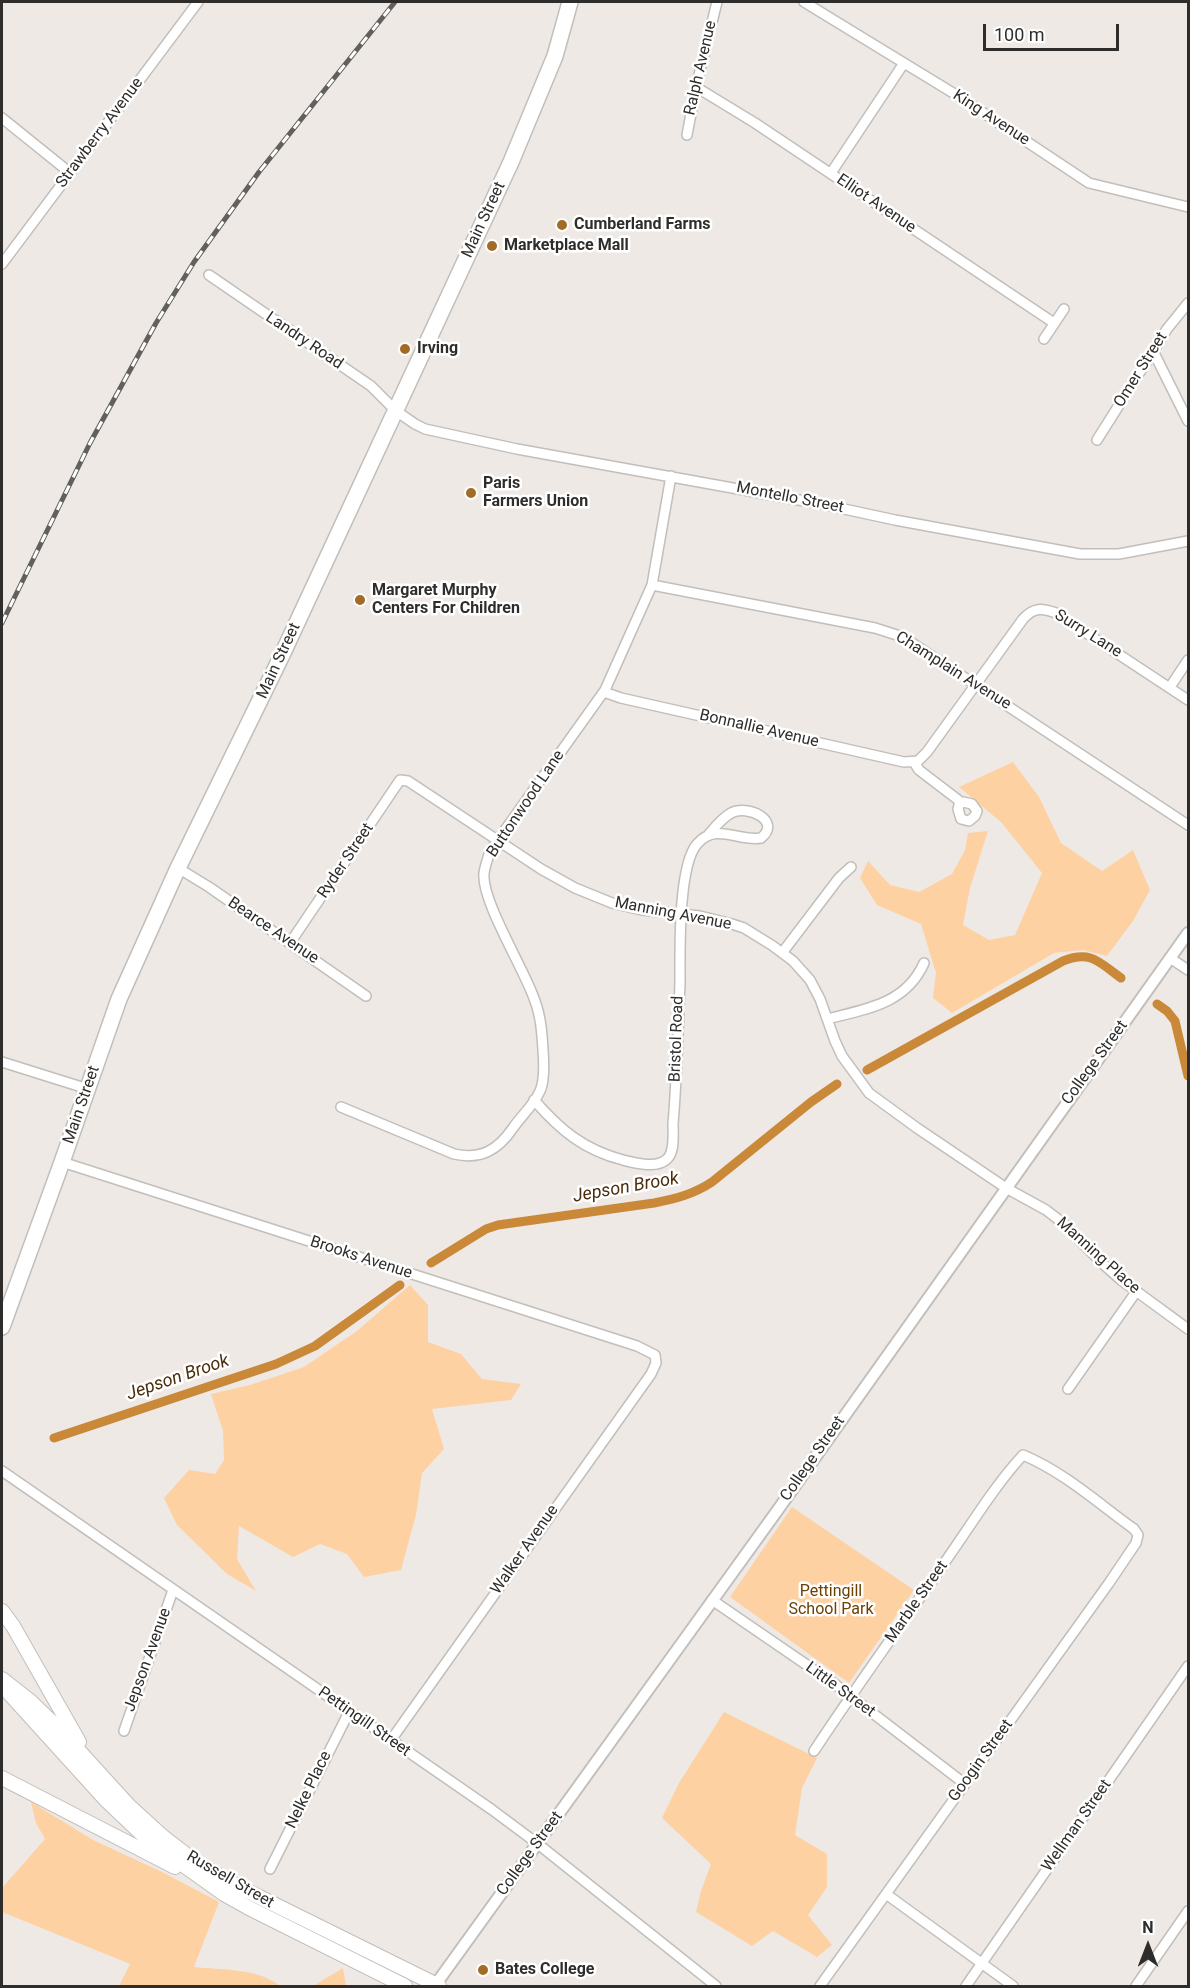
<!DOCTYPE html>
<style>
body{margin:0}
#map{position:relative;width:1190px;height:1988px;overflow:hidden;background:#eee9e5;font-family:Roboto,sans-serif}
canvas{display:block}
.frame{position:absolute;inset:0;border:3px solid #2e2d2b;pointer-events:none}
.north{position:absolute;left:1118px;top:1916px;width:60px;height:60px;-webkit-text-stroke:4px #fff;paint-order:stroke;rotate:0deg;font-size:16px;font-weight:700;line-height:24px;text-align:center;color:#2e2d2b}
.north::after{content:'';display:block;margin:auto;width:21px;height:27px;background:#2e2d2b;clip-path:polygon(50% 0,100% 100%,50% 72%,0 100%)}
.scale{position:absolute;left:983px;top:24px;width:136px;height:27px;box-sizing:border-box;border:3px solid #2e2d2b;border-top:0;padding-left:8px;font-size:18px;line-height:21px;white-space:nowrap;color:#2e2d2b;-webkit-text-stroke:4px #fff;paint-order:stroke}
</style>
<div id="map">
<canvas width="1190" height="1988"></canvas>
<div class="frame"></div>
<div class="north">N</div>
<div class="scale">100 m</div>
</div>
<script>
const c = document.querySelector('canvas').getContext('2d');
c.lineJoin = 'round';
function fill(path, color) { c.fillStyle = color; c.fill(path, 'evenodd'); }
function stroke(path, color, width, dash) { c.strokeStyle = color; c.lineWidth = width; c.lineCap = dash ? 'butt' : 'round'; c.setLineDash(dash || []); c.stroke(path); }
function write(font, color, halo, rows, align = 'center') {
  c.font = font + ' Roboto,sans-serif'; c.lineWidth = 5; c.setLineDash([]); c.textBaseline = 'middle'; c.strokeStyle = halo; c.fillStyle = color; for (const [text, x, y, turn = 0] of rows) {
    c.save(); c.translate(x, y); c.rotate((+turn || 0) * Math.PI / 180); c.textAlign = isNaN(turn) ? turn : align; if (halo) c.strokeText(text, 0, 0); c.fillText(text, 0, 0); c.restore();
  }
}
fill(new Path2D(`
 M 1013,762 L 1039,797 L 1061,843 L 1102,871 L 1133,850 L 1150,890 L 1133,921 L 1107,956 L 1083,950 L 1054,953 L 952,1013 L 933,998 L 936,973 L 921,924 L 877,905 L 860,878 L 868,861 L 890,885 L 919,892 L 952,874 L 965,850 L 968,833 L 988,831 L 970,888 L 963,925 L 989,940 L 1015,935 L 1042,873 L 1001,822 L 959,787 Z
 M 410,1285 L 428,1305 L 428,1342 L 461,1354 L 482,1379 L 521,1384 L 511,1400 L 432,1409 L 444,1449 L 422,1473 L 416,1515 L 401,1570 L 364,1577 L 347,1554 L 320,1544 L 293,1557 L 239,1526 L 237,1559 L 256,1591 L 227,1574 L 177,1525 L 164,1498 L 189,1470 L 215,1474 L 224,1460 L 223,1431 L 211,1394 L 250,1385 L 304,1367 L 357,1331 Z
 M 792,1507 L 914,1590 L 849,1683 L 730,1597 Z
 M 724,1712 L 817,1758 L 802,1788 L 795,1835 L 827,1854 L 827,1887 L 808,1915 L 832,1945 L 817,1957 L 773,1931 L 752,1946 L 696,1912 L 701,1891 L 711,1864 L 662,1818 L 679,1783 Z
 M 31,1802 L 93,1840 L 162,1872 L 219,1902 L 194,1967 C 221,1970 258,1968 280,1986 L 119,1986 L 130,1964 L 2,1912 L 2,1888 L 45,1839 L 36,1823 Z
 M 343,1968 L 346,1986 L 313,1986 Z`), '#fed1a2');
stroke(new Path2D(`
 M 1157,1004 L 1167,1011 L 1175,1021 L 1188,1076
 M 867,1070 L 1063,961 C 1091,950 1099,962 1121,978
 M 431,1263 L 486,1229 L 498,1225 L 654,1203 C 675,1199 694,1194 712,1182 L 811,1102 L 837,1084
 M 54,1438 L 276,1364 L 315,1346 L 400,1285`), '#ca8839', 9);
const minor = new Path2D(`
 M 804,2 L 958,96 L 1089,183 L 1188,207
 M 696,87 L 755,123 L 1054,323
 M 2,118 L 69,172
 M 687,135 L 696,87 L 717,2
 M 831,173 L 904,63
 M 2,264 L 198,2
 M 209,275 L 371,386 L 396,411 L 415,424 L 425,429 L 517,449 L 821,504 L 895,520 L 1080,554 L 1119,554 L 1188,541
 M 1044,339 L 1064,309
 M 1153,351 L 1188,421
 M 1097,440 L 1167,329 L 1188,303
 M 652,585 L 875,628 L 903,637 L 1188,825
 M 1170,687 L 1188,660
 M 604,692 L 621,698 L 904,762 L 918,761 L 927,752 L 1023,619 C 1034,607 1042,608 1056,613 L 1188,700
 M 914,762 L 919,770 L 957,799 L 960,802 L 958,809 L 961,819 L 969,821 L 975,816 L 977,811 L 972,804 L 963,802
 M 178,868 L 209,887 L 366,996
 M 290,943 L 400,780 L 408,781 L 541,869 L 575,888 L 612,903 L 642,910 L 700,916 L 732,924 L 744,928 L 773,946 L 793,961 L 810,980 L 820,999 L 835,1041 L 842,1056 L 869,1093 L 917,1128 L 1006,1188 L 1046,1210 L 1063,1223 L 1103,1264 L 1121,1280 L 1188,1329
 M 782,953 L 839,878 L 851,867
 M 1170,958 L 1188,970
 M 827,1019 C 866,1009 906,1004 924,963
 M 2,1062 L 88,1089
 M 534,1100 C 560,1130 584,1150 623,1160 C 635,1163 657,1169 667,1159 C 675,1152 673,1134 673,1124 C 677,1077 678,1030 680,983 C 680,952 678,866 697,844 C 716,822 738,842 761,838 C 782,821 748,804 731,813 C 722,818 716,826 709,834
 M 341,1107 L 454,1154 C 481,1160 498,1150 513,1128 C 521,1116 534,1105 540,1091 C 545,1080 544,1063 543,1050 C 542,1034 541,1017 535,1001 C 525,970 481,901 484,873 C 485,866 488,858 490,851 L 605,690 L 652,585 L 671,476
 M 62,1162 L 637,1346 L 655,1355 L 656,1363 L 651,1374 L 391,1740
 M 1068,1389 L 1136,1292
 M 2,1471 L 491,1809 L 538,1844 L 716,1986
 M 712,1600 L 836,1685 L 965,1784
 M 124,1731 L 173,1590
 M 814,1751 C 856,1687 901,1625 945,1562 C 969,1528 995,1485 1023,1455 C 1064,1472 1099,1504 1134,1529 L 1138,1535 L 1136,1543 L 1109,1583 L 820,1986
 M 270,1869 L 349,1712
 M 886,1894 L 1013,1986
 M 966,1986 L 1188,1666
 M 1136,1986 L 1188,1911`);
const tertiary = new Path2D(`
 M 436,1984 L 777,1511 L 1188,933`);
const primary = new Path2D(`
 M 2,1611 L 13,1626 L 79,1742
 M 2,1679 L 30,1701 L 59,1729 L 129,1806 L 162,1836 L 197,1863 L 233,1884 L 439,1986
 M 9,1693 L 107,1801 L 147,1839 L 224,1894 L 249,1908 L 405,1986
 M 2,1778 L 175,1867`);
const trunk = new Path2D(`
 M 2,1327 L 62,1162 L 119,999 L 178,868 L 282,655 L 511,162 L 555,56 L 570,2`);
stroke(minor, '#c2beba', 12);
stroke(tertiary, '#c2beba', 14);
stroke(primary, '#c2beba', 16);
stroke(trunk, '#c2beba', 18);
stroke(minor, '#fff', 9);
stroke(tertiary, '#fff', 10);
stroke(primary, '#fff', 14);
stroke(trunk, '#fff', 15);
const rail = new Path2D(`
 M 2,623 L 90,443 L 156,323 L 194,262 L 259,172 L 395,2`);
stroke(rail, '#62605d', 5);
stroke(rail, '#fff', 3, [9]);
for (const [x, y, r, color] of [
 [562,225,6,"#a26b26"],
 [492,246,6,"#a26b26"],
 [405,349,6,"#a26b26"],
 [471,493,6,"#a26b26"],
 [360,600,6,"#a26b26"],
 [483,1970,6,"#a26b26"]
]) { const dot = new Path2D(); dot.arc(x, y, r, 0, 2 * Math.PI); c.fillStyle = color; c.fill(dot); stroke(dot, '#fff', 2); }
write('16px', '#2e2d2b', '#fff', [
 ["Ralph Avenue",701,68,-77],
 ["King Avenue",991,118,33],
 ["Strawberry Avenue",100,133,-53],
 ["Elliot Avenue",876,204,34],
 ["Main Street",484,220,-65],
 ["Landry Road",304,341,34],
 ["Omer Street",1141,370,-58],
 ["Montello Street",790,498,11],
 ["Surry Lane",1088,634,32],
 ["Main Street",279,661,-65],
 ["Champlain Avenue",953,671,32],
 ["Bonnallie Avenue",759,729,13],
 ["Buttonwood Lane",526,804,-56],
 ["Ryder Street",346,861,-56],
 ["Manning Avenue",673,914,11],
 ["Bearce Avenue",273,931,34],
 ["Bristol Road",677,1039,-88],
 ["College Street",1095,1063,-54],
 ["Main Street",82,1105,-71],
 ["Manning Place",1098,1256,42],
 ["Brooks Avenue",361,1258,18],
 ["College Street",813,1459,-55],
 ["Walker Avenue",525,1550,-55],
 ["Marble Street",917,1602,-55],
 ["Jepson Avenue",148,1660,-70],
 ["Little Street",840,1690,36],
 ["Pettingill Street",364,1722,35],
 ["Googin Street",981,1761,-54],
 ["Nelke Place",309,1790,-64],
 ["Wellman Street",1077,1826,-55],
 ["College Street",530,1854,-54],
 ["Russell Street",230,1880,30]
]);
write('bold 16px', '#2e2d2b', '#fff', [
 ["Cumberland Farms",574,225],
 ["Marketplace Mall",504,246],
 ["Irving",417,349],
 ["Paris",483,484],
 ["Farmers Union",483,502],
 ["Margaret Murphy",372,591],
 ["Centers For Children",372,609],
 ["Bates College",495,1970]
], 'left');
write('16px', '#6c4000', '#fff', [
 ["Pettingill",831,1592],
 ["School Park",831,1610]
]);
write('italic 18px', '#492d0c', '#fff', [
 ["Jepson Brook",626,1188,-10],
 ["Jepson Brook",178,1378,-19]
]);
</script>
